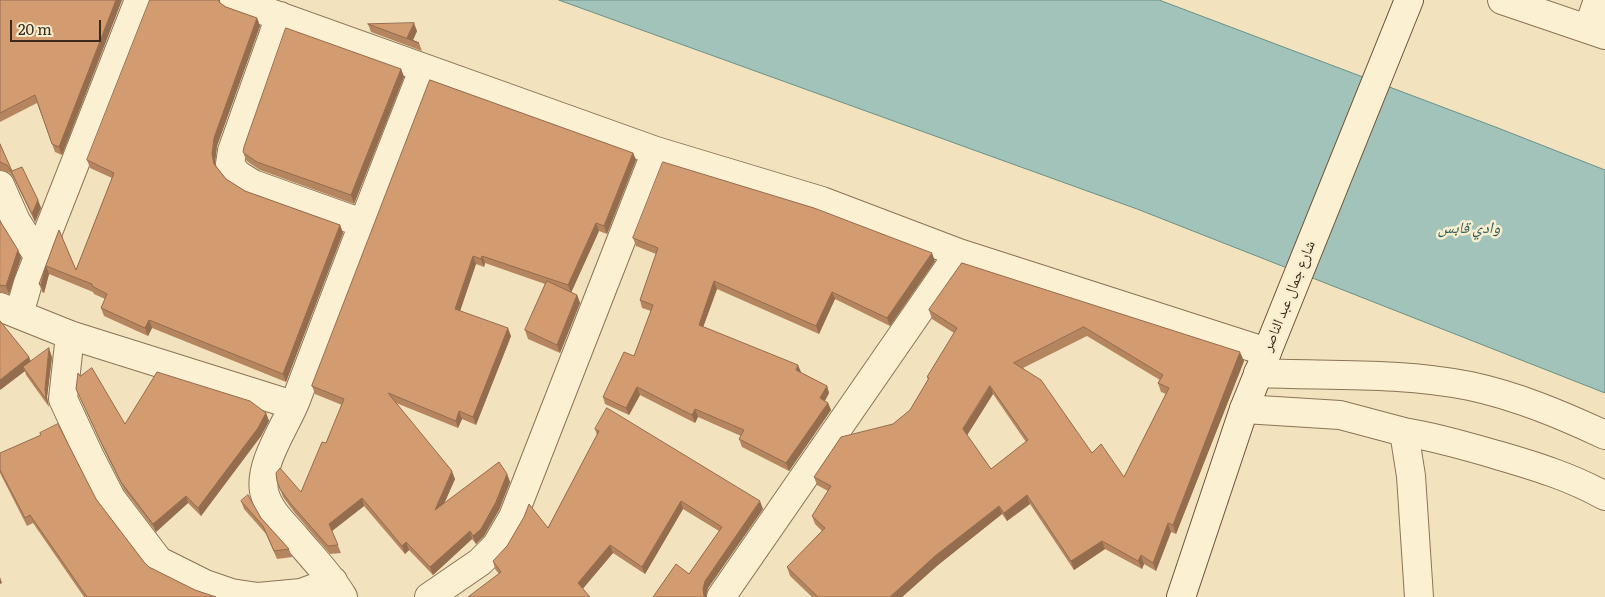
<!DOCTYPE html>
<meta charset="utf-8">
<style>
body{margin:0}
#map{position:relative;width:1605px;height:597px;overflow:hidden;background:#f2e3be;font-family:Literata,serif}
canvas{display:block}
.scale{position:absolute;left:10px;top:20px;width:91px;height:22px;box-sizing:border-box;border:2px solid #392a1b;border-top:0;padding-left:6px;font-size:15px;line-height:18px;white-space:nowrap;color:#392a1b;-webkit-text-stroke:4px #f8edce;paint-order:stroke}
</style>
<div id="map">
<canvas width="1605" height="597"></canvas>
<div class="scale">20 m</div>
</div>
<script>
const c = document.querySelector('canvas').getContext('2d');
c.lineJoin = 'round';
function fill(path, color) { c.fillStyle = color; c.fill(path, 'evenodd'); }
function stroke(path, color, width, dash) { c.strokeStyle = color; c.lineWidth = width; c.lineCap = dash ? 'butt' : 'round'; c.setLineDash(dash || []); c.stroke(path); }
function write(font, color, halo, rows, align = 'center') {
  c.font = font + ' Literata,"Noto Naskh Arabic",serif'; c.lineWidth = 5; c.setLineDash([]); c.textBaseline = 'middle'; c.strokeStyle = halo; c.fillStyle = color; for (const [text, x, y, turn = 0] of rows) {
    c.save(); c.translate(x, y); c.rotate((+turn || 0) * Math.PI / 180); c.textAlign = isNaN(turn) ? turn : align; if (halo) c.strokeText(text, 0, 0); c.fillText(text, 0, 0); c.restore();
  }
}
const water = new Path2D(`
 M 559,0 L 1159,0 L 1498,128 L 1605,170 L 1605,393 L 1137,209 Z`);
fill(water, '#a2c3b9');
stroke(water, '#689188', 1);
const minor = new Path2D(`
 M 234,0 L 656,151 L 822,201 L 959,253 L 1267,352
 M 1502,0 L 1605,35
 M 280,16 L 232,151 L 230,164 L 237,174 L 253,184 L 362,223
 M 1588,29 L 1598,0
 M 0,185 L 16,221 L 38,256
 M 0,307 L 70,335 L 293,405
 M 19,314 L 28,283 L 139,0
 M 70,335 L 63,399 L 89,455 L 111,498 L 159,561 L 205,584 L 231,593 L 258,597 L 301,593 L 333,581
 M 1258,373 C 1328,376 1401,372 1470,386 C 1517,396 1562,415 1605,435
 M 1244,409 L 1340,415 L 1404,432 L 1411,476 L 1419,597
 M 1404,432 C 1436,437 1466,446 1497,455 C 1535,466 1571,477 1605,496
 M 343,597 C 330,575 312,557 296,538 C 284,524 268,510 264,491 C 259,463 286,426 296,400 C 338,289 380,178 424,68
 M 429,597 L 480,562 L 496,546 L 513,517 L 656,151
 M 721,597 L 959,253`);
const secondary = new Path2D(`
 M 1181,597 L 1244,409 L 1409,0`);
stroke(minor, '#8b7355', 30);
stroke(secondary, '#6d5339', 30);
stroke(minor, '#fcf0d2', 28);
stroke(secondary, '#fcf0d2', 28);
fill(new Path2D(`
 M 122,0 L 62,155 L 55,152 L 37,103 L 0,122 L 0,1 Z
 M 219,1 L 220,3 L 226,7 L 257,18 L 260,26 L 217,146 L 215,162 L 216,166 L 226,179 L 245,191 L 340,225 L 343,233 L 286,382 L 152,328 L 148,336 L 104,316 L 101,308 L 105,299 L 94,294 L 93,292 L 49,274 L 44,293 L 42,292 L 39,284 L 59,230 L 76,270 L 112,178 L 90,168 L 87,160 Z
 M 368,24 L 417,31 L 413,40 L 419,43 L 422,51 L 371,32 Z
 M 401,69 L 404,77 L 354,204 L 260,170 L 248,162 L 246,160 L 243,152 Z
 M 430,80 L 633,153 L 636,160 L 607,234 L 599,231 L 571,292 L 577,295 L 580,303 L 560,353 L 528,339 L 525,330 L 545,284 L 485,263 L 484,267 L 476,264 L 460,311 L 511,336 L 476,425 L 462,419 L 458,428 L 396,403 L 455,479 L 444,503 L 507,474 L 510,482 L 499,510 L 484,536 L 476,544 L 472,539 L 433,575 L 409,550 L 405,554 L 364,506 L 332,531 L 341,553 L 330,554 L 294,512 L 283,497 L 277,481 L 301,492 L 326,443 L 342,405 L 315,394 L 312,386 Z
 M 0,144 L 12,171 L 38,200 L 41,208 L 35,222 L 14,179 L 10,173 L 0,170 Z
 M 0,221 L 18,250 L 21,258 L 9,294 L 0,292 Z
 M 633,238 L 935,261 L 890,326 L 835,299 L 819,334 L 717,289 L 703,327 L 801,372 L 801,373 L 827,386 L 829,393 L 825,401 L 828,403 L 831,410 L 789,471 L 742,447 L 739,439 L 741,436 L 698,417 L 695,423 L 640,395 L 629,415 L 605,404 L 603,397 L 634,356 L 651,311 L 642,308 L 640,300 L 656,254 L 636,246 Z
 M 962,263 L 1244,361 L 1176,534 L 1171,532 L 1156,571 L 1144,564 L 1142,569 L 1105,549 L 1074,570 L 1030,504 L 1007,521 L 1002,514 L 938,565 L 902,597 L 812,597 L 790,576 L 787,567 L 822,531 L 815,524 L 812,516 L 828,491 L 817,485 L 814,477 L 893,424 L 910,410 L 928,380 L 927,377 L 954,333 L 932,319 L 929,310 ZM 1087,336 L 1160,380 L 1158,383 L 1161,392 L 1166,394 L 1124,477 L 1092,453 L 1023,368 ZM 993,394 L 1026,442 L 991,469 L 967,435 Z
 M 29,357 L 31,362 L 52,357 L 47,397 L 49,407 L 26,375 L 25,371 L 0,390 Z
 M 76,389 L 125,424 L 266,413 L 269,421 L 261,436 L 201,516 L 188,503 L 156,532 L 124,490 L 103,448 Z
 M 595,429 L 763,509 L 708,588 L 705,596 L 689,574 L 719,531 L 683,509 L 645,574 L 613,553 L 583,588 L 499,574 L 495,569 L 493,561 L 548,528 L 597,435 Z
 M 0,453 L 96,499 L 144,562 L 149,567 L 195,590 L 216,597 L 84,597 L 33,523 L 27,526 L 0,473 Z
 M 241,501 L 261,518 L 289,549 L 292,557 L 277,559 L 266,534 L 244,509 Z`), '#b58560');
fill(new Path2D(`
 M 116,0 L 122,0 L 62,155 L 59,147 Z
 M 257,18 L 260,26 L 217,146 L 215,162 L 217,172 L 214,164 L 212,154 L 214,138 Z
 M 414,23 L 417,31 L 413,40 L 407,38 Z
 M 401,69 L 404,77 L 354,204 L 351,195 Z
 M 633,153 L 636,160 L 607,234 L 604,226 Z
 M 38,200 L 41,208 L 35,222 L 32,214 Z
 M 596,223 L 599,231 L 571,293 L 568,285 Z
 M 340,225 L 343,233 L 286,382 L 283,374 Z
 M 18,250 L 21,258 L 9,294 L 6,286 Z
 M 932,253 L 935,261 L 890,326 L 887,318 Z
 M 473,256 L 476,264 L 458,317 L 455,309 Z
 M 482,256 L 485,263 L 484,267 L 481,259 Z
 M 46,266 L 49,274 L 44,293 L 41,285 Z
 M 714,281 L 717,289 L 701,333 L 699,325 Z
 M 832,292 L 835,299 L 819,334 L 816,326 Z
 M 577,295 L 580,303 L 560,353 L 557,345 Z
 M 149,320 L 152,328 L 148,336 L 145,328 Z
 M 508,328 L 511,336 L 476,425 L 473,417 Z
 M 49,348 L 52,357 L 47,397 L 49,407 L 46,399 L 45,389 Z
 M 1240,352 L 1244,361 L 1176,534 L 1173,525 Z
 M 29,357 L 32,365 L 23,367 L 25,371 L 0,390 L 0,380 Z
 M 798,365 L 801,372 L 798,378 L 796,370 Z
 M 827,386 L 829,393 L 822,406 L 820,398 Z
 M 990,386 L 993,394 L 966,437 L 963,429 Z
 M 637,387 L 640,395 L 629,415 L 626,408 Z
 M 828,403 L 831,410 L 789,471 L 786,463 Z
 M 695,409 L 698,417 L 695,423 L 692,415 Z
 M 459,411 L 462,419 L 458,428 L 456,421 Z
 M 266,413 L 269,421 L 261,436 L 201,516 L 198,508 Z
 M 452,471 L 455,479 L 438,518 L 435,510 Z
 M 507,474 L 510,482 L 499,510 L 484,536 L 476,544 L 473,536 Z
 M 1027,495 L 1030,504 L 1007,521 L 1004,513 Z
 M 186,496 L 188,503 L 156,532 L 153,524 Z
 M 362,498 L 364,506 L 332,531 L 329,524 Z
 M 681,501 L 683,509 L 645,574 L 642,567 Z
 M 760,501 L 763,509 L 708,588 L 706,597 L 704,597 L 703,589 L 705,581 Z
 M 999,506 L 1002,514 L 938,565 L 902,597 L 890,597 L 935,556 Z
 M 1168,523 L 1171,532 L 1156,571 L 1153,563 Z
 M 470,531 L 472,539 L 433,575 L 430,567 Z
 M 1102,541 L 1105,549 L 1074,570 L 1071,561 Z
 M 406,542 L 409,550 L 405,554 L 402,546 Z
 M 610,545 L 613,553 L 581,591 L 578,583 Z
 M 1141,555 L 1144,564 L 1142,569 L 1138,561 Z
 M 0,577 L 2,583 L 0,584 Z`), '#946c4e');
const building = new Path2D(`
 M 2,0 L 116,0 L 59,147 L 52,144 L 35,95 L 0,113 L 0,1 Z
 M 150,0 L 218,0 L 220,3 L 226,7 L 257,18 L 214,138 L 212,154 L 214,164 L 226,179 L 245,191 L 340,225 L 283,374 L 149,320 L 145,328 L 101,308 L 107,294 L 92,286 L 92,284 L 46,266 L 41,285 L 39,284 L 59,230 L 76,270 L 114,173 L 87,160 Z
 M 414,23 L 407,38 L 419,43 L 368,24 Z
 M 286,28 L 401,69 L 351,195 L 257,162 L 245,154 L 243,152 L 244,147 Z
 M 430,80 L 633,153 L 604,226 L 596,223 L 568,285 L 482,256 L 481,259 L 473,256 L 455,309 L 508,328 L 473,417 L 459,411 L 456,421 L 388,393 L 452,471 L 435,510 L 499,462 L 507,474 L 496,502 L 481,529 L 473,536 L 470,531 L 430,567 L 406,542 L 402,546 L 362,498 L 329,524 L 338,545 L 328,546 L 291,504 L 280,489 L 277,481 L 276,473 L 280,468 L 301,492 L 322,442 L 326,443 L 344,399 L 312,386 Z
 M 0,144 L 12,171 L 22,167 L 38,200 L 32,214 L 11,171 L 7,165 L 0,162 Z
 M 663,162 L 814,208 L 932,253 L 887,318 L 832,292 L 816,326 L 714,281 L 699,325 L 798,365 L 796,370 L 827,386 L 820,398 L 828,403 L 786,463 L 739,439 L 744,430 L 695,409 L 692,415 L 637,387 L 626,408 L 603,397 L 624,352 L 634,356 L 653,305 L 640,300 L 658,248 L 633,238 Z
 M 0,221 L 18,250 L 6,286 L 0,285 Z
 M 962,263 L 1240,352 L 1173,525 L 1168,523 L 1153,563 L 1141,555 L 1138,561 L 1102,541 L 1071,561 L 1027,495 L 1004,513 L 999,506 L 935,556 L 890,597 L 818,597 L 787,567 L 825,528 L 812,516 L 831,486 L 814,477 L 841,437 L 893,424 L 910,410 L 929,378 L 927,377 L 957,328 L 929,310 ZM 1084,327 L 1163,375 L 1158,383 L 1169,388 L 1124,477 L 1101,444 L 1092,453 L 1041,380 L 1014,363 ZM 990,386 L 1028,440 L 991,469 L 963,429 Z
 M 547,281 L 577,295 L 557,345 L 525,330 Z
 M 0,321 L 29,357 L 0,380 Z
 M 49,348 L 45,389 L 46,399 L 23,367 Z
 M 92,368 L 125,424 L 157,372 L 250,401 L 266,413 L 258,428 L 198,508 L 186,496 L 153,524 L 121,482 L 100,440 L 76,389 L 78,373 L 80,376 Z
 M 607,408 L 760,501 L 705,581 L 703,589 L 704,596 L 705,597 L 653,597 L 676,564 L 689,574 L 722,527 L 681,501 L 642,567 L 610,545 L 578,583 L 590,597 L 468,597 L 501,572 L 493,561 L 507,546 L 524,517 L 529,504 L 548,528 L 599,431 L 595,429 Z
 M 58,424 L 96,499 L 144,562 L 149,567 L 195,590 L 216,597 L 87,597 L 30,515 L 25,518 L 0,470 L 0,453 L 41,435 L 40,433 Z
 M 248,495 L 261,518 L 289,549 L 274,551 L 263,526 L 241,501 Z`);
fill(building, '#d39b70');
stroke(building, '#946c4e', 1);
write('15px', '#392a1b', '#f8edce', [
 ["شارع جمال عبد الناصر",1289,296,-68]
]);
write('italic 16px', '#295b58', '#f8edce', [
 ["وادي قابس",1469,228]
]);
</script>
